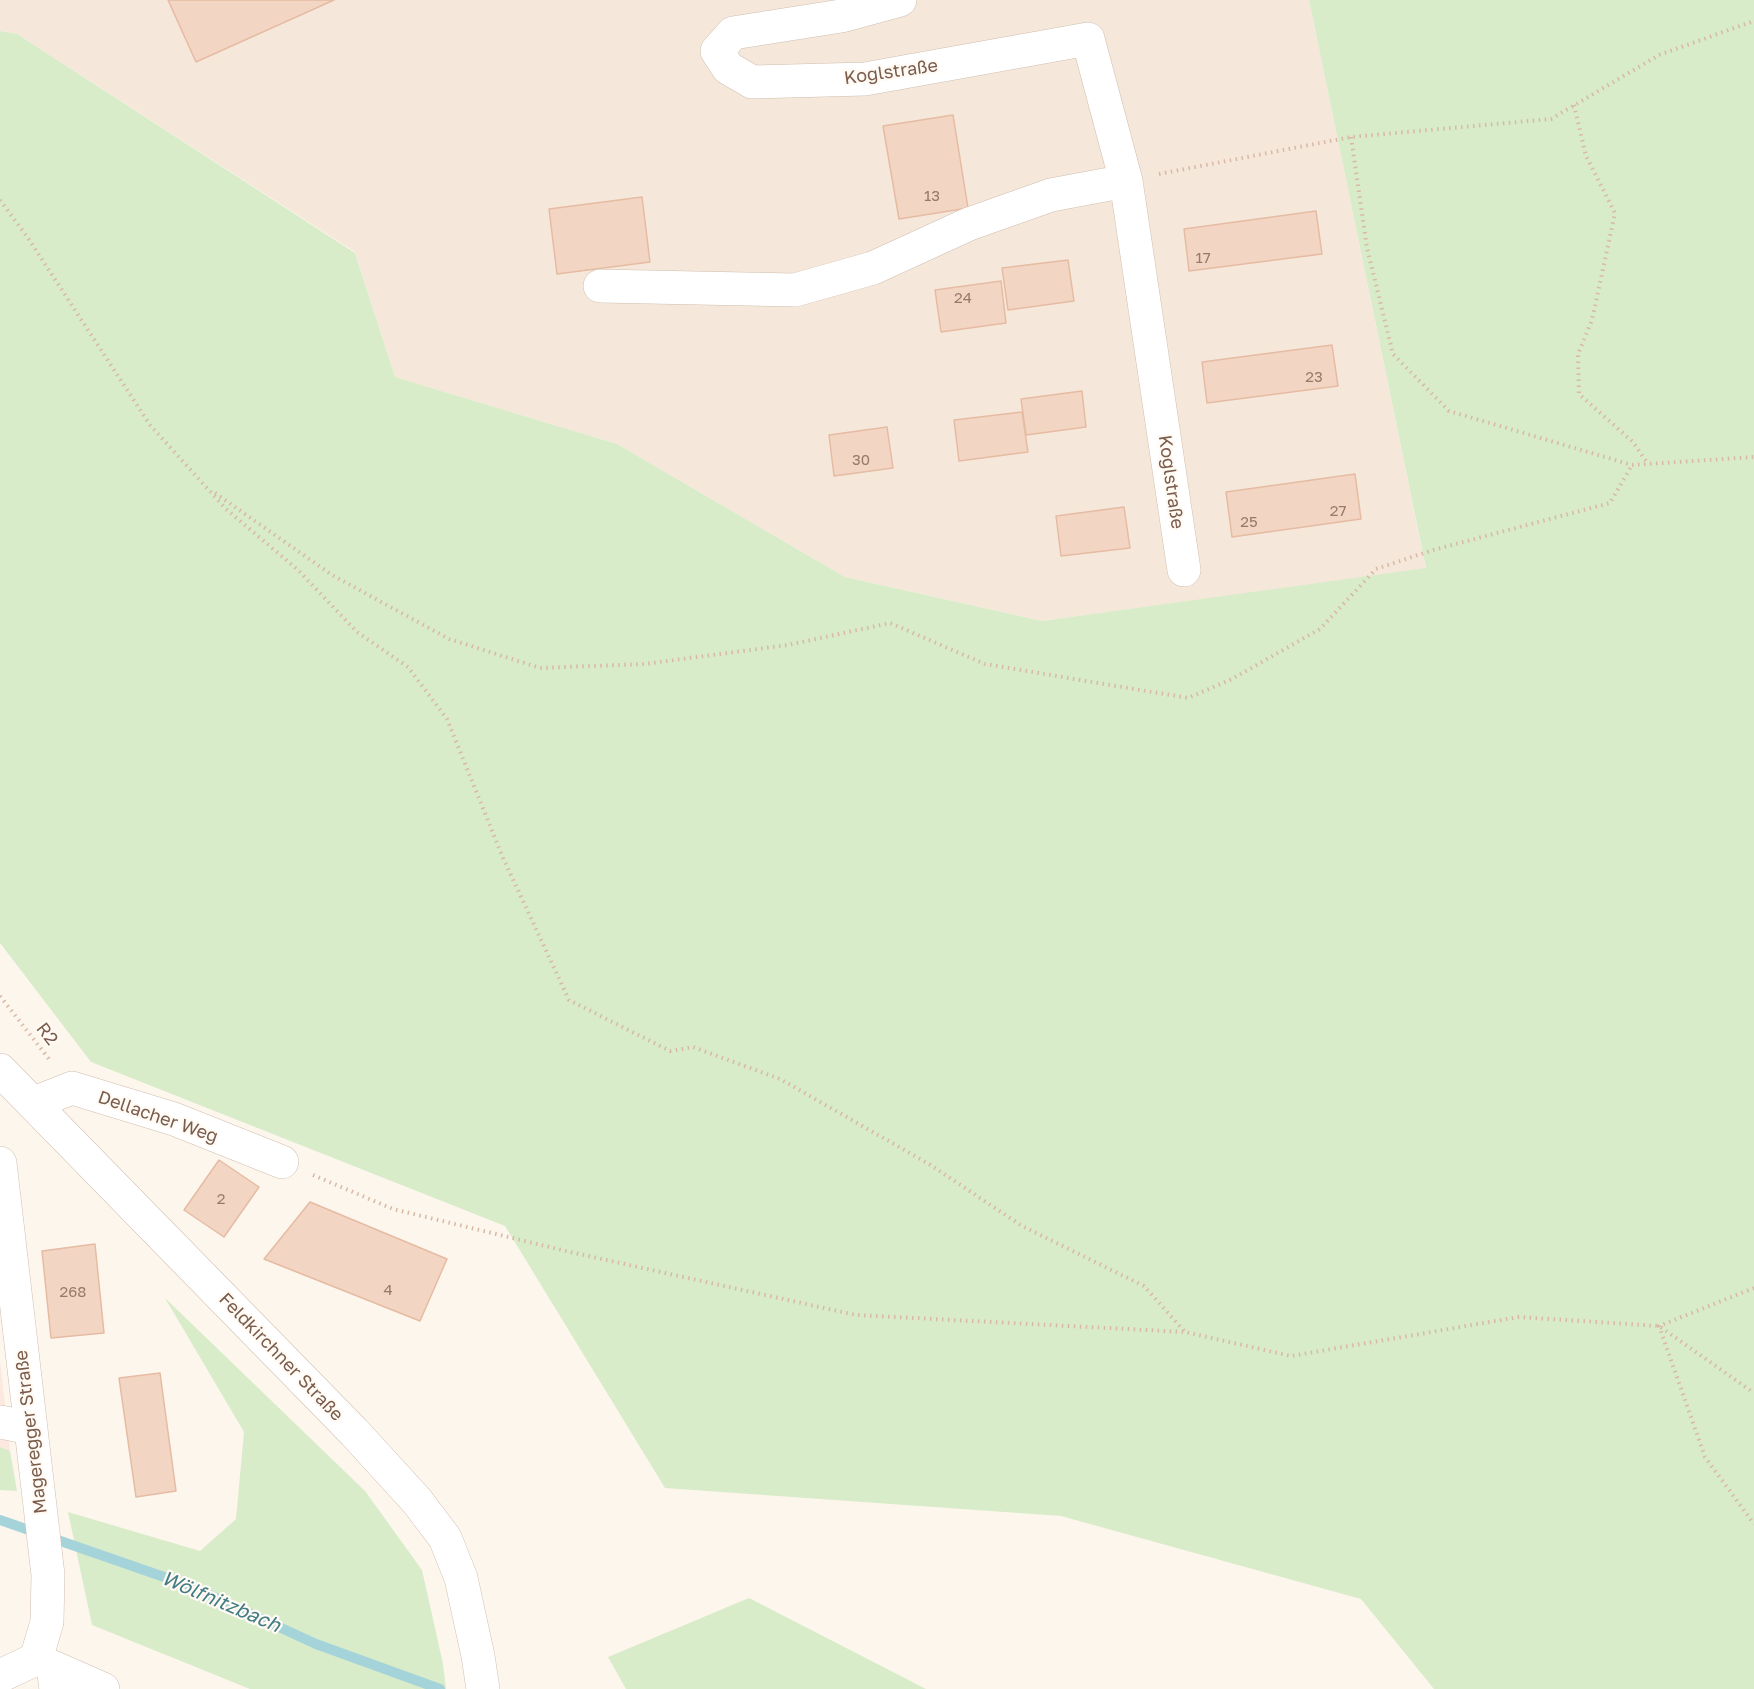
<!DOCTYPE html>
<meta charset="utf-8">
<style>
body{margin:0}
canvas{display:block;background:#fdf6ec}
</style>
<canvas width="1754" height="1689"></canvas>
<script>
const c = document.querySelector('canvas').getContext('2d');
c.lineJoin = 'round';
function fill(path, color) { c.fillStyle = color; c.fill(path, 'evenodd'); }
function stroke(path, color, width, dash) { c.strokeStyle = color; c.lineWidth = width; c.lineCap = dash ? 'butt' : 'round'; c.setLineDash(dash || []); c.stroke(path); }
function write(font, color, halo, rows, align = 'center') {
  c.font = font + ' "Golos Text",sans-serif'; c.lineWidth = 4.5; c.setLineDash([]); c.textBaseline = 'middle'; c.strokeStyle = halo; c.fillStyle = color; for (const [text, x, y, turn = 0] of rows) {
    c.save(); c.translate(x, y); c.rotate((+turn || 0) * Math.PI / 180); c.textAlign = isNaN(turn) ? turn : align; if (halo) c.strokeText(text, 0, 0); c.fillText(text, 0, 0); c.restore();
  }
}
fill(new Path2D(`
 M 0,0 L 1309,0 L 1426,569 L 1042,621 L 845,577 L 617,444 L 395,377 L 355,252 L 17,34 L 0,31 Z`), '#f5e8da');
fill(new Path2D(`
 M 0,1360 L 10,1451 L 0,1447 Z`), '#fde8e0');
fill(new Path2D(`
 M 1309,0 L 1754,0 L 1754,1689 L 1434,1689 L 1361,1599 L 1061,1516 L 665,1488 L 505,1226 L 91,1062 L 0,943 L 0,31 L 17,34 L 355,253 L 395,377 L 617,444 L 845,577 L 1042,621 L 1426,568 Z
 M 165,1298 L 365,1491 L 422,1570 L 443,1664 L 446,1689 L 250,1689 L 92,1625 L 68,1512 L 200,1551 L 236,1519 L 244,1432 Z
 M 0,1447 L 10,1451 L 17,1491 L 0,1490 Z
 M 749,1598 L 926,1689 L 626,1689 L 608,1657 Z`), '#d8ecc9');
stroke(new Path2D(`
 M 0,1520 L 190,1586 L 316,1644 L 440,1689`), '#a5d3da', 10);
const building = new Path2D(`
 M 168,0 L 334,0 L 196,62 Z
 M 953,115 L 968,208 L 899,219 L 883,126 Z
 M 642,197 L 650,262 L 557,274 L 549,209 Z
 M 1316,211 L 1322,254 L 1189,271 L 1184,229 Z
 M 1068,260 L 1074,301 L 1008,310 L 1002,268 Z
 M 1001,281 L 1006,323 L 941,332 L 935,290 Z
 M 1332,345 L 1338,386 L 1207,403 L 1202,362 Z
 M 1082,391 L 1086,427 L 1026,435 L 1021,399 Z
 M 1022,412 L 1028,452 L 959,461 L 954,420 Z
 M 887,427 L 893,468 L 834,476 L 829,435 Z
 M 1355,474 L 1361,519 L 1232,537 L 1226,492 Z
 M 1124,507 L 1130,548 L 1061,556 L 1056,516 Z
 M 219,1160 L 259,1187 L 224,1237 L 184,1210 Z
 M 310,1202 L 447,1259 L 420,1321 L 264,1259 Z
 M 95,1244 L 104,1333 L 51,1338 L 42,1251 Z
 M 160,1373 L 176,1491 L 136,1497 L 119,1378 Z`);
fill(building, '#f3d5c3');
stroke(building, '#e6bba3', 1.5);
const minor = new Path2D(`
 M 900,0 L 841,16 L 733,33 L 717,51 L 728,68 L 752,82 L 865,79 L 1088,39 L 1126,181 L 1184,570
 M 600,286 L 795,290 L 873,268 L 969,224 L 1051,195 L 1126,181
 M 0,1070 L 354,1432 L 417,1501 L 445,1538 L 461,1578 L 478,1656 L 483,1689
 M 34,1103 L 72,1088 L 174,1119 L 282,1162
 M 0,1163 L 48,1575 L 47,1622 L 36,1659 L 0,1676
 M 0,1422 L 30,1428
 M 56,1689 L 53,1667 L 103,1689`);
stroke(minor, '#d1beb0', 34);
stroke(new Path2D(`
 M 1574,105 L 1586,156 L 1615,213 L 1592,320 L 1578,354 L 1579,394 L 1633,442 L 1648,464
 M 1351,137 L 1367,248 L 1393,354 L 1449,411 L 1632,465 L 1754,457
 M 1159,174 L 1351,137 L 1551,119 L 1659,55 L 1754,21
 M 0,200 L 28,238 L 150,425 L 226,509 L 298,570 L 357,632 L 408,667 L 447,719 L 503,858 L 569,1000 L 670,1051 L 693,1047 L 780,1079 L 929,1164 L 1022,1226 L 1144,1286 L 1185,1332
 M 215,493 L 332,575 L 449,639 L 540,668 L 644,664 L 788,645 L 890,623 L 985,664 L 1188,698 L 1232,679 L 1320,629 L 1376,569 L 1433,550 L 1610,503 L 1632,465
 M 0,996 L 49,1059
 M 313,1175 L 393,1209 L 570,1252 L 856,1315 L 1185,1332 L 1291,1356 L 1519,1317 L 1659,1326 L 1754,1393
 M 1754,1288 L 1659,1326 L 1705,1457 L 1754,1524`), '#d9b8a5', 4, [1.5, 4.5]);
stroke(minor, '#fff', 33);
write('15px', '#987a6a', null, [
 ["13",932,196],
 ["17",1203,258],
 ["24",963,298],
 ["23",1314,377],
 ["30",861,460],
 ["27",1338,511],
 ["25",1249,522],
 ["2",221,1199],
 ["4",388,1290],
 ["268",73,1292]
]);
write('18px', '#7a5c4d', '#fffaf3', [
 ["Koglstraße",891,72,-8],
 ["Koglstraße",1171,482,82],
 ["R2",47,1034,52],
 ["Dellacher Weg",158,1117,19],
 ["Feldkirchner Straße",281,1357,46],
 ["Mageregger Straße",31,1432,-97]
]);
write('italic 20px', '#437c86', '#fffaf3', [
 ["Wölfnitzbach",221,1602,23]
]);
</script>
